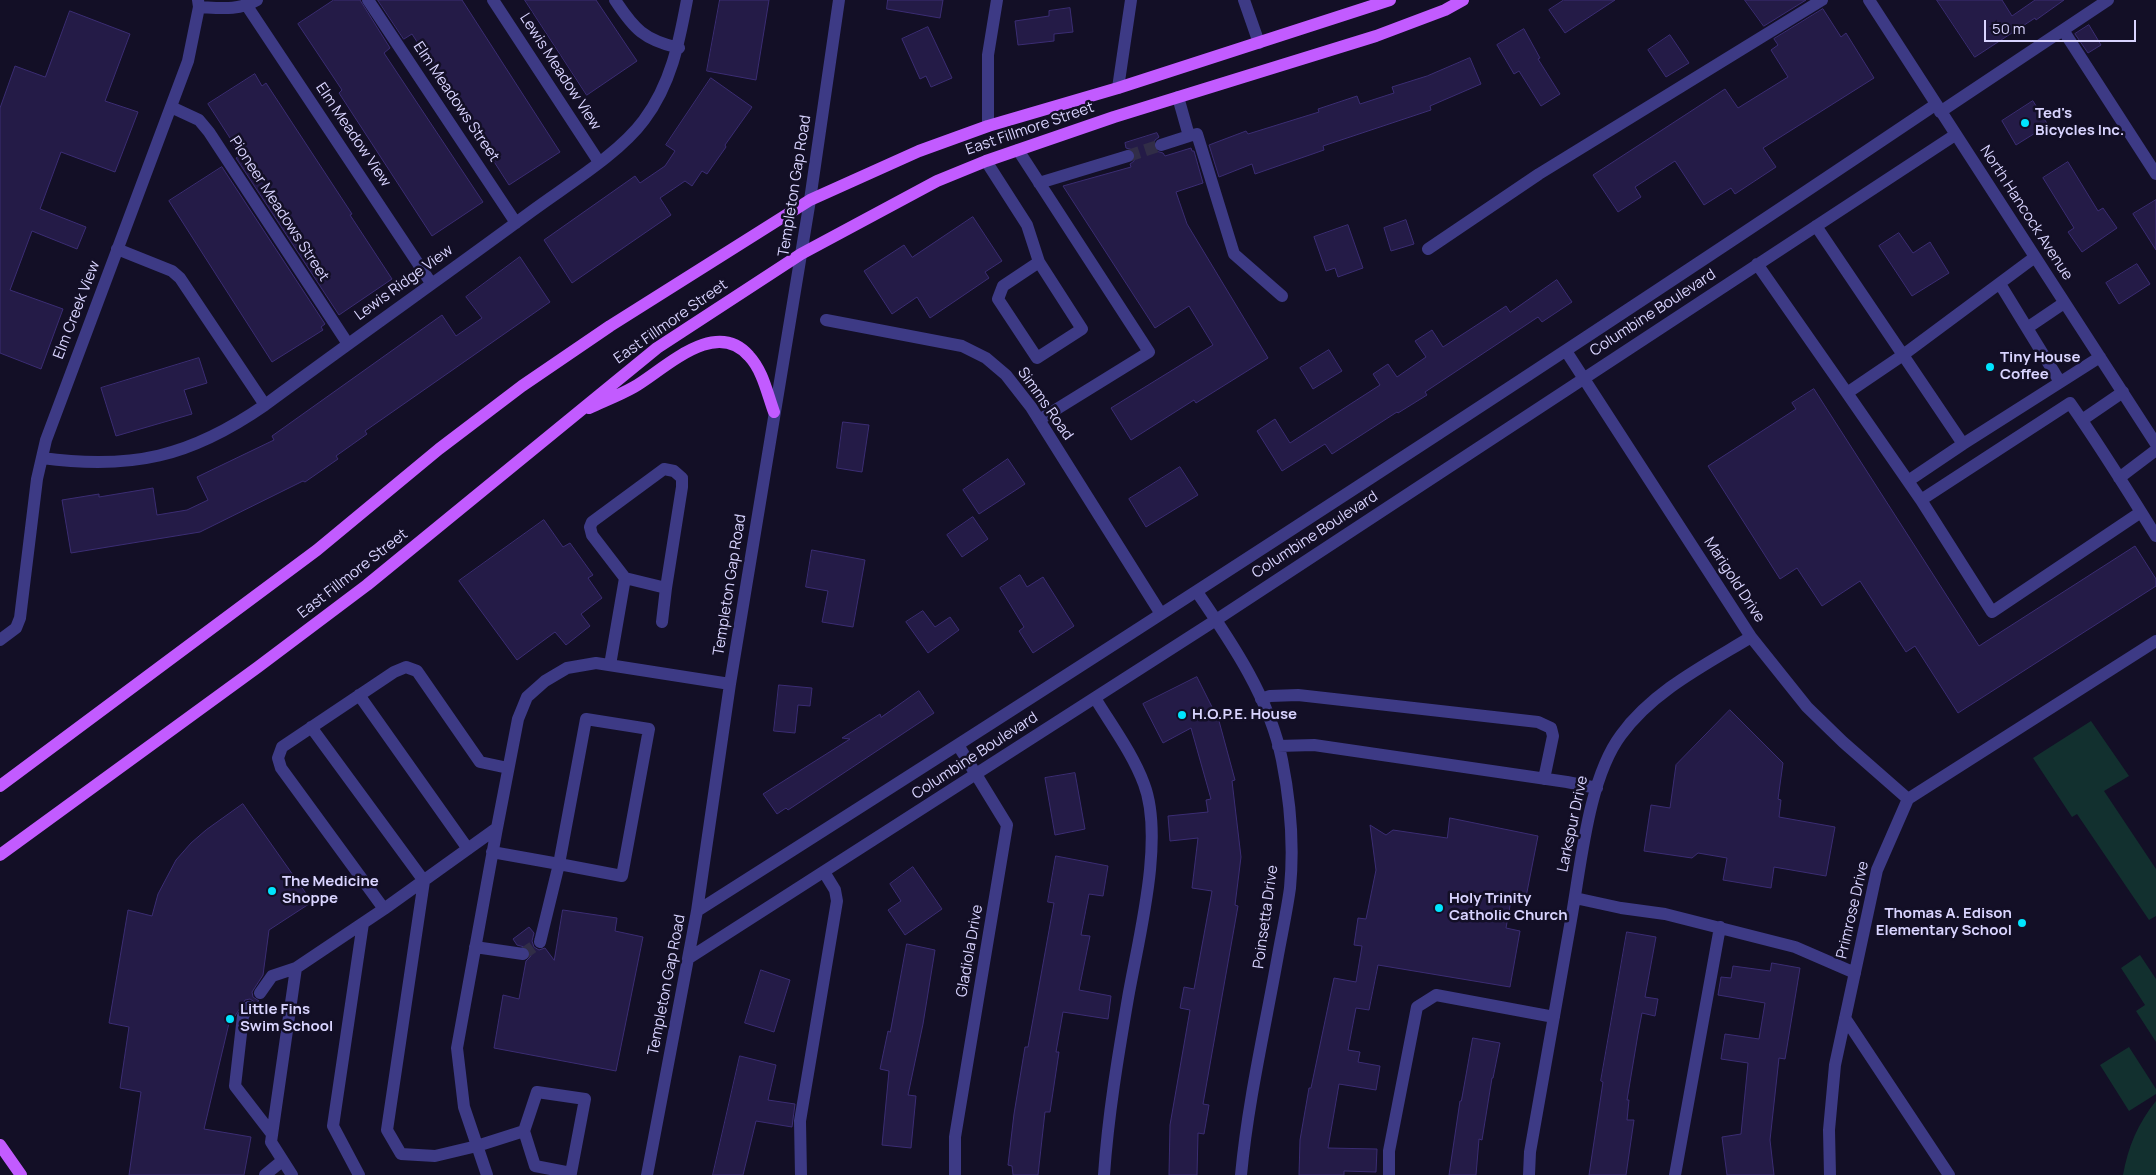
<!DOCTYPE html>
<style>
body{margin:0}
#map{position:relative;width:2156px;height:1175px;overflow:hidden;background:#130f26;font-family:Manrope,sans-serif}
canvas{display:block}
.scale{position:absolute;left:1984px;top:20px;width:152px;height:22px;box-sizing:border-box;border:2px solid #d9d4ff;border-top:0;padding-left:6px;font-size:15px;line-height:18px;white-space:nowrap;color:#d9d4ff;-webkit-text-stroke:4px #130f26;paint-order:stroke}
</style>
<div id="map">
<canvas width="2156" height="1175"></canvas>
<div class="scale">50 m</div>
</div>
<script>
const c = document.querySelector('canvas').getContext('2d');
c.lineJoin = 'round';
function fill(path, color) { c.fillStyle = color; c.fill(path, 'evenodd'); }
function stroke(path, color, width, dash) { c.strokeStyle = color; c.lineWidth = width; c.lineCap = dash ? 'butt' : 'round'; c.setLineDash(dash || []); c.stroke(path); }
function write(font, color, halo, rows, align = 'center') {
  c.font = font + ' Manrope,sans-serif'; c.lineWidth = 5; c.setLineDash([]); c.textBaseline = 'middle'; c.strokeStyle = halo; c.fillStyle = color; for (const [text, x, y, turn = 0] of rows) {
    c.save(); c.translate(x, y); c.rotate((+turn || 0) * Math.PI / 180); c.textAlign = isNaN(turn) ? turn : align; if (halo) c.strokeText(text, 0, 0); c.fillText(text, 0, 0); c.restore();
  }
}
fill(new Path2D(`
 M 2091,721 L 2129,776 L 2104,791 L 2156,869 L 2156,916 L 2149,920 L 2077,814 L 2072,817 L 2033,758 Z
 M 2140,955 L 2156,979 L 2156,1042 L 2136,1011 L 2145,1005 L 2121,968 Z
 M 2129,1047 L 2156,1089 L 2156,1094 L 2129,1111 L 2100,1065 Z
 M 2156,1101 L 2156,1175 L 2123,1175 C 2128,1147 2138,1123 2156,1101 Z`), '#12302f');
const building = new Path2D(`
 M 334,0 L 360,0 L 390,48 L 384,53 L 483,202 L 432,236 L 339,93 L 342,90 L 298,24 Z
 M 378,0 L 462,0 L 560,152 L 509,185 L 412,34 L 404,39 Z
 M 525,0 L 596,0 L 637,61 L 587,95 Z
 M 720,0 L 769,0 L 756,80 L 707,71 Z
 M 888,0 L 943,0 L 940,18 L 887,9 Z
 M 1564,0 L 1615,0 L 1565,33 L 1549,10 Z
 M 1745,0 L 1806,0 L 1764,26 Z
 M 1937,0 L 2002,0 L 2012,16 L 2035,0 L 2064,0 L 2036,20 L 2035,18 L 1975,57 Z
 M 1070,8 L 1073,32 L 1054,34 L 1054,41 L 1018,45 L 1015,21 L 1049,16 L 1049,11 Z
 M 1823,9 L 1841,37 L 1846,33 L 1874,78 L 1763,148 L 1776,167 L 1735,194 L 1731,188 L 1704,205 L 1675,161 L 1635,187 L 1641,197 L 1618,212 L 1593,175 L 1725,89 L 1738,108 L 1788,77 L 1771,50 L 1778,45 L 1774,39 Z
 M 70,11 L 130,34 L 105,101 L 138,112 L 115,172 L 61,152 L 40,209 L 86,227 L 77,249 L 32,231 L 10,290 L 63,309 L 41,369 L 0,353 L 0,108 L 15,66 L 45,77 Z
 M 2089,25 L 2101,45 L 2088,53 L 2075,34 Z
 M 928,27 L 952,78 L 931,87 L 926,76 L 920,79 L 902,39 Z
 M 1524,29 L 1540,58 L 1538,59 L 1560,94 L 1541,106 L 1519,71 L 1514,74 L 1497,45 Z
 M 1670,35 L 1689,63 L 1666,77 L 1648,50 Z
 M 1470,58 L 1481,84 L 1430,106 L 1431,110 L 1323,146 L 1324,150 L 1255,174 L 1252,164 L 1219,177 L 1209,145 L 1246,131 L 1248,134 L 1319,112 L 1318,109 L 1357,96 L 1360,104 L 1394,93 L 1392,87 L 1427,76 Z
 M 255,74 L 262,86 L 266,83 L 352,214 L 350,215 L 392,279 L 339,315 L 236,158 L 241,155 L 208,104 Z
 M 711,78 L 752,107 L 725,145 L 726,147 L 707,174 L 702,171 L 692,186 L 685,181 L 660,198 L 671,215 L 572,283 L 544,240 L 635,176 L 640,183 L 665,166 L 675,151 L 666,145 Z
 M 2033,101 L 2048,125 L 2016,145 L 2002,121 Z
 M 1157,133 L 1159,137 L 1155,140 L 1153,147 L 1156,151 L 1163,153 L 1165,156 L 1191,148 L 1192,151 L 1194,151 L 1203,183 L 1176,192 L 1187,224 L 1268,358 L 1196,403 L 1194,400 L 1131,440 L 1111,408 L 1213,345 L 1189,306 L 1155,328 L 1063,186 L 1131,167 L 1130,164 L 1134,161 L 1136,154 L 1133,150 L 1126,148 L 1125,143 Z
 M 2068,162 L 2098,211 L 2103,208 L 2117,228 L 2082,252 L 2068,232 L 2074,228 L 2043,178 Z
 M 222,167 L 325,324 L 321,327 L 323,330 L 272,362 L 169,201 Z
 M 2156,200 L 2156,250 L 2133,214 Z
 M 973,217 L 1002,261 L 985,272 L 989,278 L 930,318 L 917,297 L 892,314 L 864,271 L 904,245 L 912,257 Z
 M 1406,220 L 1414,244 L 1391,251 L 1384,228 Z
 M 1348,225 L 1363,268 L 1338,277 L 1335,268 L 1326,271 L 1314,237 Z
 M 1899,233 L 1913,253 L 1930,242 L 1949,273 L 1912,296 L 1879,246 Z
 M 520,257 L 550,302 L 365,431 L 367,434 L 336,456 L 338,459 L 305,482 L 303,481 L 200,532 L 71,553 L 62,500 L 99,494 L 99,497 L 153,488 L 157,515 L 187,510 L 208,500 L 197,477 L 274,440 L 272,436 L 442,315 L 456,336 L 482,318 L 466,297 Z
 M 2137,264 L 2150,284 L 2119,304 L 2106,283 Z
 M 1557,280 L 1572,302 L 1542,322 L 1538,317 L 1425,392 L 1427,395 L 1398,413 L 1397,412 L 1332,454 L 1325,444 L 1282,471 L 1257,431 L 1275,419 L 1290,443 L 1380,385 L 1373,374 L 1388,364 L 1397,377 L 1426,357 L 1415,341 L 1432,330 L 1443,347 L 1506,306 L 1510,312 Z
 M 1329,350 L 1342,371 L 1313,389 L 1300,368 Z
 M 199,358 L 207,383 L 184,390 L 192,414 L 116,436 L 101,388 Z
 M 1814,389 L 1979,646 L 2135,546 L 2156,579 L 2156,586 L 1958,713 L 1915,646 L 1906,652 L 1860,581 L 1822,606 L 1797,568 L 1780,579 L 1708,466 L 1796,409 L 1792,403 Z
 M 843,422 L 869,425 L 862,472 L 837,468 Z
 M 1008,459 L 1025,484 L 979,514 L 963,490 Z
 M 1180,467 L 1198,495 L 1146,527 L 1129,499 Z
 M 973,517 L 988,539 L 962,557 L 947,535 Z
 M 544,520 L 563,547 L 570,543 L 593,575 L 588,578 L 602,598 L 581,614 L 590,626 L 566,645 L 555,632 L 517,660 L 459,581 Z
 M 812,550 L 865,560 L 853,627 L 822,622 L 828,591 L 806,587 Z
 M 1020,575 L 1027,587 L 1043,577 L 1074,626 L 1033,653 L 1019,631 L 1024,627 L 1000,588 Z
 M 923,611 L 935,627 L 950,617 L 959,630 L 928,653 L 906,622 Z
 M 1197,677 L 1219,721 L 1235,780 L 1232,781 L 1241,857 L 1235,905 L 1238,906 L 1203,1104 L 1209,1105 L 1204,1134 L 1198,1133 L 1197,1175 L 1169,1175 L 1170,1125 L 1190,1010 L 1180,1008 L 1184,987 L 1194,989 L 1212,891 L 1192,888 L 1198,838 L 1170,841 L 1168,816 L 1208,812 L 1206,800 L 1211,799 L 1191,728 L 1163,743 L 1143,704 Z
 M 779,685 L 812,688 L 810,706 L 798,705 L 795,733 L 774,731 Z
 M 919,691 L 934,713 L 788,810 L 786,808 L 777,814 L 763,794 L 850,739 L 842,738 L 880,714 L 881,717 Z
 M 1730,710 L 1783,763 L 1778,799 L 1781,800 L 1779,817 L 1835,827 L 1826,876 L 1774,867 L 1771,888 L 1723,880 L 1727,858 L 1698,853 L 1692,858 L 1644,851 L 1651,805 L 1670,808 L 1676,765 Z
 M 1075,773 L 1085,829 L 1055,835 L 1045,778 Z
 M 243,804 L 312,902 L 269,930 L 263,975 L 252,992 L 253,997 L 259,1001 L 256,1003 L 250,999 L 245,1000 L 235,1016 L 230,1019 L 204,1129 L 251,1137 L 244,1175 L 129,1175 L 141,1092 L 120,1088 L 129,1027 L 109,1023 L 128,910 L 152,916 L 158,894 L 176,860 L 191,843 L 206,830 Z
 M 1450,818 L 1538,836 L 1526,897 L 1512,895 L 1506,928 L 1520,931 L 1510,987 L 1378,965 L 1369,1010 L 1356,1008 L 1348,1050 L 1360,1052 L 1358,1062 L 1380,1066 L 1376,1090 L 1339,1084 L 1328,1148 L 1377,1149 L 1376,1172 L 1344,1171 L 1344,1175 L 1299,1175 L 1300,1140 L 1309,1088 L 1311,1088 L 1334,978 L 1356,982 L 1362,946 L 1354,945 L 1358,918 L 1366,919 L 1376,870 L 1370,825 L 1386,835 L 1393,830 L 1447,838 Z
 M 1056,856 L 1108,866 L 1103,896 L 1089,894 L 1081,935 L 1090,936 L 1079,990 L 1111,996 L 1108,1019 L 1063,1012 L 1056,1052 L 1059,1052 L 1050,1112 L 1045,1112 L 1038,1175 L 1013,1175 L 1012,1166 L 1008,1165 L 1014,1114 L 1025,1047 L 1028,1047 L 1054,903 L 1048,902 Z
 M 913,867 L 942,909 L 905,935 L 888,910 L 901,901 L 890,884 Z
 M 563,910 L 617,918 L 615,931 L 643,937 L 616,1071 L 494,1048 L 503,995 L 519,999 L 526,961 L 531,956 L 528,948 L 517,945 L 513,939 L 529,927 L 534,933 L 532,941 L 534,947 L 539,950 L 545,948 L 554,960 Z
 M 1627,932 L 1656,937 L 1645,997 L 1658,999 L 1655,1016 L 1642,1013 L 1638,1034 L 1627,1100 L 1629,1100 L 1627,1120 L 1634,1120 L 1626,1175 L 1589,1175 L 1603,1082 L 1601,1081 Z
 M 907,944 L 935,950 L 923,1024 L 908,1095 L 916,1096 L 911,1148 L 882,1145 L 889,1071 L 880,1069 L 888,1031 L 890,1032 Z
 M 1772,963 L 1800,968 L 1785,1059 L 1779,1058 L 1770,1140 L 1774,1175 L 1727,1175 L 1722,1137 L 1741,1134 L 1748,1063 L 1721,1059 L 1725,1034 L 1759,1039 L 1765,1003 L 1718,995 L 1721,977 L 1731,978 L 1733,966 L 1770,971 Z
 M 761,970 L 790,980 L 774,1032 L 745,1023 Z
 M 1473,1038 L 1500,1043 L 1493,1078 L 1492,1078 L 1482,1140 L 1479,1139 L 1476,1175 L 1449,1175 L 1460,1101 L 1461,1101 Z
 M 740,1056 L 776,1065 L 768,1100 L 795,1104 L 792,1127 L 756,1121 L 743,1175 L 713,1175 Z`);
fill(building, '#241b47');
stroke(building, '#3b2d73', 1);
stroke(new Path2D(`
 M 1128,156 L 1161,145
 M 523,954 L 540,942`), '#312d47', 12, [12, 6]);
stroke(new Path2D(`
 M 368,0 L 516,223
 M 493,0 L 599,162
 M 615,0 C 634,29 644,40 679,48
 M 1244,0 L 1259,43
 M 1869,0 L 2156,444
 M 247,6 L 431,283
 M 199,7 C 220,8 238,11 257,0
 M 2063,30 L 2156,174
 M 1118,88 L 1131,0
 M 171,107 L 199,120 L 209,132 L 348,344
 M 1940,112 L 2108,0
 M 988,126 L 988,55 L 997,0
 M 1189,136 L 1197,134 L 1234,254 L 1282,296
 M 1161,145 L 1189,136 L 1178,97
 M 1018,150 L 1149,352 L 1039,420
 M 986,161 L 1027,225 L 1039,262 L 1082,329 L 1037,358 L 998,299 L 1003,286 L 1039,262
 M 1039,183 L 1128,156
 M 1816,226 L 1903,355 L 1847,393 L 1921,500
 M 117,249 L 172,271 L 180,278 L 265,405
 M 1428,249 L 1539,174 L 1822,0
 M 2035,257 L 1903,355 L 1963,444 L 2100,357
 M 1757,264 L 1847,393
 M 2000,284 L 2060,382
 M 826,320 L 962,346 L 986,358 L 1006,375 L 1031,407 L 1161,614
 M 2027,328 L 2064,303
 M 1566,351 L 1751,637 L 1807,707 L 1843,742 L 1908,799
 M 2082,420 L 2123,392
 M 42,458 C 132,470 190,457 265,405 C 354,339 444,276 532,211 C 567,185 619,154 644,120 C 671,84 679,43 687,0
 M 2119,478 L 2156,450
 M 1908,481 L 1963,444
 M 2141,512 L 1992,612 L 1921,500 L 2070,403 C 2100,446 2128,491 2156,536
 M 1197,592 C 1232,643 1270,699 1282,760 C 1290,800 1294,846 1290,888 C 1287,910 1282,933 1278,955 C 1265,1028 1248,1101 1241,1175
 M 662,622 L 666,588
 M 0,640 L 16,628 L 20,618 L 37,479 L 46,440 L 188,61 L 199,7 L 198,0
 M 610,665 L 625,578 L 666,588 L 682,487 L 682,478 L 674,471 L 664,469 L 592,522 L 590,527 L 592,535 L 625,578
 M 359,695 L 468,849
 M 1095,698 C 1112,726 1133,754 1144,784 C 1165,839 1138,940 1128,998 C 1118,1056 1108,1116 1104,1175
 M 1261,699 L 1270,696 L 1298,695 L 1538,722 L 1551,728 L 1553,736 L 1544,779
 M 311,727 L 424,881 L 387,1130 L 401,1154 L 435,1156 L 477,1146 L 524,1131 L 535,1166 L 571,1173 L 585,1099 L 537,1092 L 524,1131
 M 1278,746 L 1314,745 L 1567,782 L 1597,788
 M 492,852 L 559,864 L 586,719 L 649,729 L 622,876 L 559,864 L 540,942
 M 1575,898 L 1621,908 L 1665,914 L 1795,947 L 1855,973
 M 384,909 L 281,768 L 278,758 L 282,747 L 394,672 L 406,667 L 417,671 L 480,762 L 508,768
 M 697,911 C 1113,647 1526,380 1935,105
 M 475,947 L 523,954
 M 689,958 L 1216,620 L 1955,135
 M 260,993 L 272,976 L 296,968
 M 249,1007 L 243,1016 L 235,1086 L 272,1134
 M 1845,1018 L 1949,1175
 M 265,1175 L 282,1161
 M 292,1175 L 271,1142 L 296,968 L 384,909 L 497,828 L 518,719 L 527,697 L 545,681 L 567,668 L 596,663 L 730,684
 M 359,1175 L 333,1126 L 363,923
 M 487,1175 L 464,1107 L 457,1048 L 497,828
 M 647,1175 L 697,911 L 730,684 L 810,200 L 839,0
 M 801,1175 L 800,1121 L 837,901 L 835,890 L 824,872
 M 955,1175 L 955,1137 L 1007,825 L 958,745
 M 1389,1175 L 1389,1151 L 1417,1007 L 1436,995 L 1554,1017
 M 1529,1175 L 1530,1152 C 1544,1074 1558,997 1571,920 C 1581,865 1588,779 1621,735 C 1653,691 1705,665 1751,637
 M 1675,1175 L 1720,927
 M 1830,1175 L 1829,1130 L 1835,1065 L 1877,870 L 1908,799 L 2156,641`), '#3d3a85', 12);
stroke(new Path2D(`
 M 589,408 C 604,401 620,395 634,387 C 665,369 715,317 749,356 C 763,371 767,393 774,412
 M 0,786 L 317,550 L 439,449 L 522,386 L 610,326 L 810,200 L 919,151 L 988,126 L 1118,88 L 1390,0
 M 0,855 L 258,667 L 367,585 L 657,348 L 801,254 L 937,181 L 986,161 L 1114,117 L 1376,36 L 1445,10 L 1463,0
 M 0,1145 L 21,1175`), '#c25bff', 12);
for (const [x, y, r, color] of [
 [2025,123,5,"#00e5ff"],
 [1990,367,5,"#00e5ff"],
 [1182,715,5,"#00e5ff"],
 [272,891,5,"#00e5ff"],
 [1439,908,5,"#00e5ff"],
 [2022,923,5,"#00e5ff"],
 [230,1019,5,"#00e5ff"]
]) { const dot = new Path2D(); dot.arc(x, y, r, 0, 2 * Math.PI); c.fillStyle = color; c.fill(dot); stroke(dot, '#130f26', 2); }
write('15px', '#d9d4ff', '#130f26', [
 ["Lewis Meadow View",560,72,57],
 ["Elm Meadows Street",456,102,56],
 ["East Fillmore Street",1030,129,-19],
 ["Elm Meadow View",353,135,56],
 ["Templeton Gap Road",795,186,-81],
 ["Pioneer Meadows Street",279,209,57],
 ["North Hancock Avenue",2026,213,57],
 ["Lewis Ridge View",404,283,-36],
 ["Elm Creek View",77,310,-69],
 ["Columbine Boulevard",1653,313,-33],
 ["East Fillmore Street",671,322,-35],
 ["Simms Road",1045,404,55],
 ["Columbine Boulevard",1315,535,-33],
 ["East Fillmore Street",353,574,-38],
 ["Marigold Drive",1734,580,57],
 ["Templeton Gap Road",730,585,-81],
 ["Columbine Boulevard",975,756,-33],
 ["Larkspur Drive",1573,824,-78],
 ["Primrose Drive",1853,910,-77],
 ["Poinsetta Drive",1266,917,-82],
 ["Gladiola Drive",970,951,-80],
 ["Templeton Gap Road",667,985,-79]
]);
write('bold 15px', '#d9d4ff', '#130f26', [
 ["Ted's",2035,114],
 ["Bicycles Inc.",2035,131],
 ["Tiny House",2000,358],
 ["Coffee",2000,375],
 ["H.O.P.E. House",1192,715],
 ["The Medicine",282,882],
 ["Shoppe",282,899],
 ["Holy Trinity",1449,899],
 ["Catholic Church",1449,916],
 ["Thomas A. Edison",2012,914,"right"],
 ["Elementary School",2012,931,"right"],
 ["Little Fins",240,1010],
 ["Swim School",240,1027]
], 'left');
</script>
